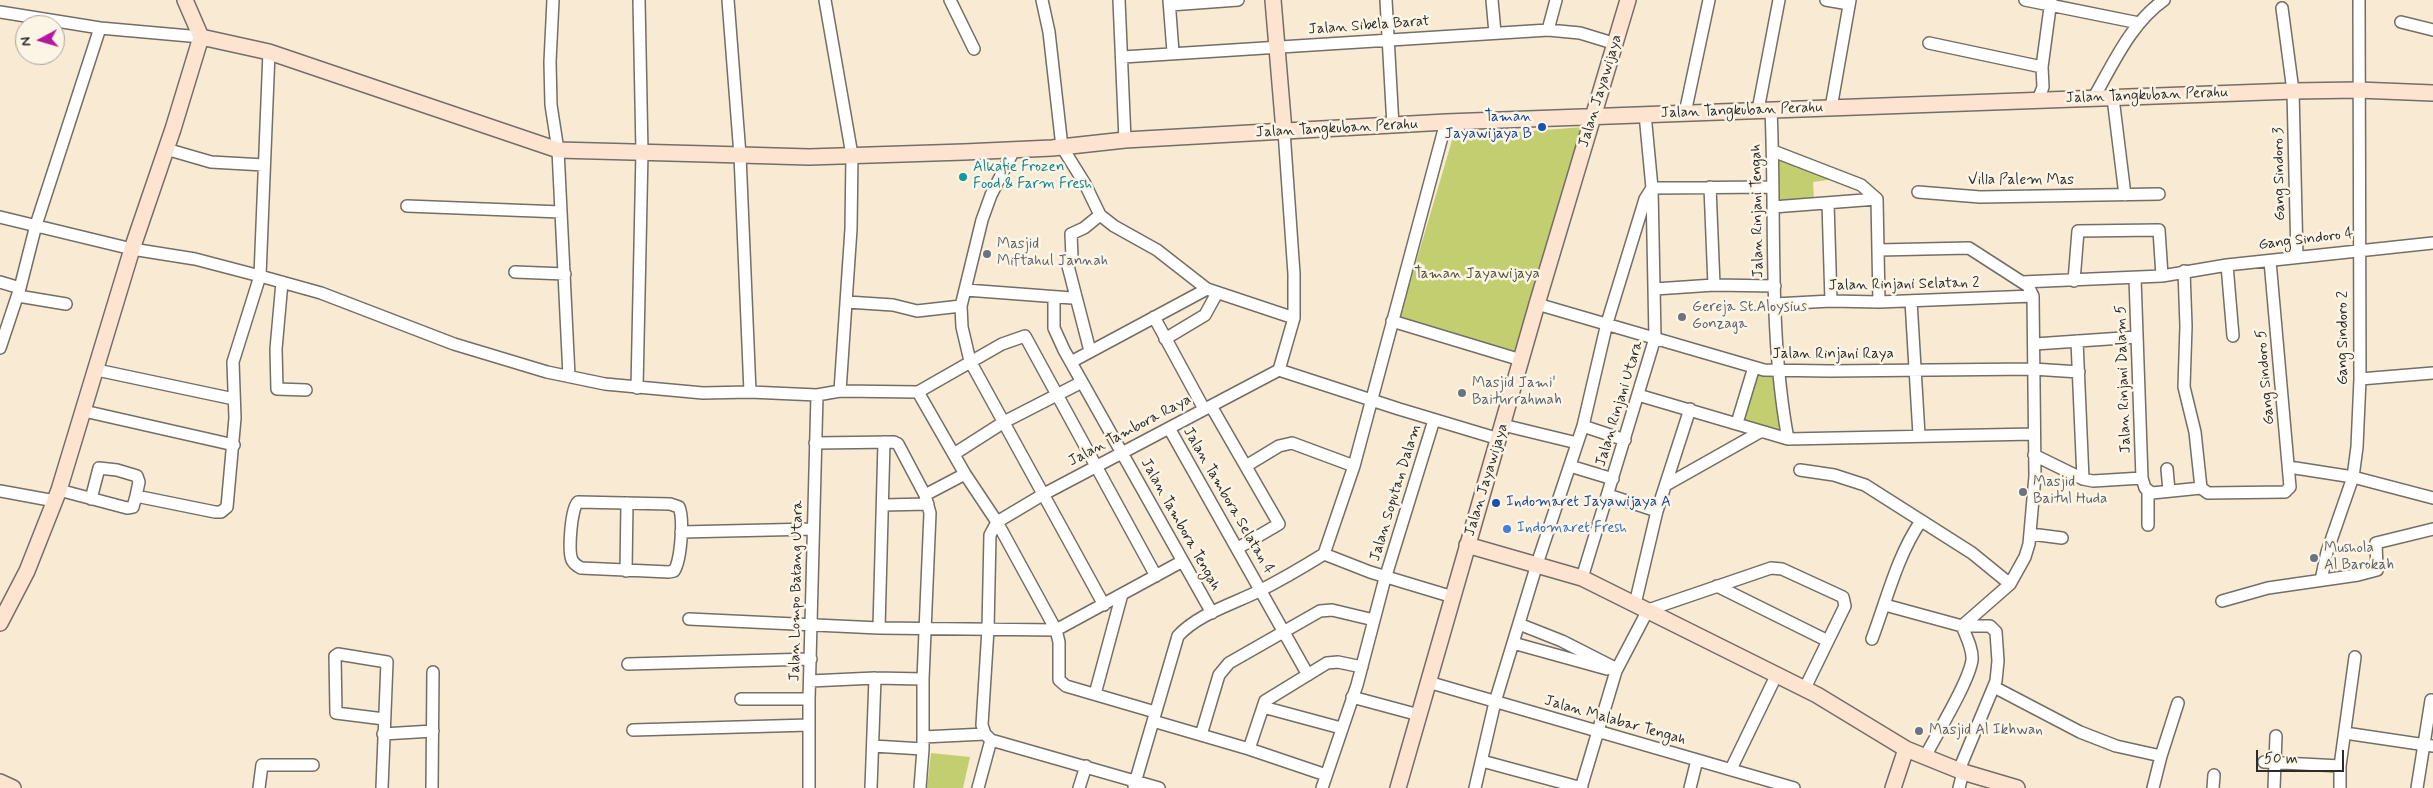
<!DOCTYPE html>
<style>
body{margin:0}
#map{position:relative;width:2433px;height:788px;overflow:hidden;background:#f8ead3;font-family:Mynerve,sans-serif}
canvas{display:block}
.north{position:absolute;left:15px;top:15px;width:50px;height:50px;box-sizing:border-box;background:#fcf5e5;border:1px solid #a8a49b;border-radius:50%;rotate:264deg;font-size:14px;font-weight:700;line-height:20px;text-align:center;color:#2b2b2b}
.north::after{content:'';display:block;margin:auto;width:18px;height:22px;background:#b5179e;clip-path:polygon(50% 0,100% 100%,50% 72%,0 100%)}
.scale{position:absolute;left:2256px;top:750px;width:88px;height:22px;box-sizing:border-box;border:2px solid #2b2b2b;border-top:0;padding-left:6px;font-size:15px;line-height:18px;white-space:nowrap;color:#2b2b2b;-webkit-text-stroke:4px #fcf5e5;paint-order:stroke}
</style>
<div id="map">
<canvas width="2433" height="788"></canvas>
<div class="north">N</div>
<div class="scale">50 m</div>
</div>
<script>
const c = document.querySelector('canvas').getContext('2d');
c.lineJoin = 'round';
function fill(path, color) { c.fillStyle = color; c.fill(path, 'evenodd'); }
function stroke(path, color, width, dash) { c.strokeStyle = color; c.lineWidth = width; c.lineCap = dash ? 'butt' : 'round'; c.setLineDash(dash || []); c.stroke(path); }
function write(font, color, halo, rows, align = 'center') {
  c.font = font + ' Mynerve,sans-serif'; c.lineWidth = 5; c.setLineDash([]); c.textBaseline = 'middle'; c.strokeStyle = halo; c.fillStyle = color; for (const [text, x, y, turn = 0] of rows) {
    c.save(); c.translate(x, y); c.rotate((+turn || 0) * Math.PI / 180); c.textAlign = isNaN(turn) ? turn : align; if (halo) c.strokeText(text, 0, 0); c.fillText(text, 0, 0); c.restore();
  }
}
fill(new Path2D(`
 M 1584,127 L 1518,354 L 1399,320 L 1453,137 Z
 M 1776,156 L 1836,179 L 1813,182 L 1814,200 L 1776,203 Z
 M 1756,371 L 1778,374 L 1785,435 L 1741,421 Z
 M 931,753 L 970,757 L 963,788 L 927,788 Z`), '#c2ce70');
const street = new Path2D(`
 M 553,0 L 550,62 L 551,105 L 558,150 L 569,376
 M 728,0 L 740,155 L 750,392
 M 825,0 L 852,155 L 851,229 L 840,391
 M 950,0 L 974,49
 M 1042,0 L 1049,32 L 1062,147 L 1085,184 L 1100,215 L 1114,226 L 1157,250 L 1207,289
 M 1119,0 L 1125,140
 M 1169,0 L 1173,52
 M 1386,0 L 1393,126
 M 1492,0 L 1495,33
 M 1826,0 L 1849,4
 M 2025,0 L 2139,23
 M 1170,5 L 1238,0
 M 2282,8 L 2293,91 L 2297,257
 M 0,12 L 100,28 L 201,37
 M 2401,22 L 2433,30
 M 1548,30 L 1556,0
 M 1929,43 L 2042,67
 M 1123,57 L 1548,30 L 1580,33 L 1616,44
 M 2113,98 L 2125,195
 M 2093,99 C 2113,64 2131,23 2164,0
 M 2038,100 L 2043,87 L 2042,67 L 2051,0
 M 1831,108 L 1850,0
 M 1758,110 L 1779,0
 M 1771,110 C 1776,218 1768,333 1788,439
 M 1685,113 L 1709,0
 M 166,149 L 211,162 L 264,165
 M 1014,150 L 991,195 L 982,220 L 961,306 L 962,327 L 970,361 L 1104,605
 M 1773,151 L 1861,185 L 1877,199 L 1879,302
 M 1710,187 L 1714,285
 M 1918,192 L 1980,197 L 2159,194
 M 1828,203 L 1831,301
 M 407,206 L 561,212
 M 1773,207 L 1877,199
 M 0,217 L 132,249 L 195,259 L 260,276 L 321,293 L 454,344 L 547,372 L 605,384 L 703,393 L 750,392 L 817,395 L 840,391 L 918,392 L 965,474 L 997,522 L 1056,630 L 1059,642 L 1059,680 L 1066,686 L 1155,712
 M 1879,250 L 1969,248 L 2028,286 L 2033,296 L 2035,476 L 2029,544 L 2025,557 L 2010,584 L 1962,626 C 1966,636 1973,649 1972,660 C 1969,682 1936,735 1925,757
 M 2227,265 L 2233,336
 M 2184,271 L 2186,326 L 2184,387 L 2195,432 L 2201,488
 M 515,272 L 565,274
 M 2135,278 L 2142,478 L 2145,488 L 2152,493 L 2201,488 L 2208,493 L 2285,492 L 2290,487 L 2270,261
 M 2074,281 L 2078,231 L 2159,230 L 2162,276
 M 0,282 L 20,288
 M 282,282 L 276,349 L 277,389 L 306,390
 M 2022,282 L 2162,276 L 2227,265 L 2433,243
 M 1655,289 L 1714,285 L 1775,286
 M 966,290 L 1072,298
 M 18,296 L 66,304
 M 1054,297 L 1054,328 L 1064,350 L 1212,613
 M 1911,301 L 1919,435
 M 847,302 L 893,305 L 917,311 L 961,306
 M 1537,304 L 1764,370 L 1830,371 L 2033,369 L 2079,372
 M 1775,304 L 1831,301 L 1879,302 L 2033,296
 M 1154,317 L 1204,409
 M 1392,321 L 1521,360
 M 1165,339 L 1205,315 L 1217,293
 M 2077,341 L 2083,479
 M 2035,344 L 2137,337
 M 0,348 L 20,288 L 36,225 L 100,28
 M 1090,351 L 1067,262 L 1072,257 L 1071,234 L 1084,228 L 1100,215
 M 1071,362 L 1207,289 L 1294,318
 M 97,370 L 234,399
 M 1279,370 L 1294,318 L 1294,274 L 1284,131
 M 1279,370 L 1399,409 L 1499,439
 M 2360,379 L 2433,373
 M 637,388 L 642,152 L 639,0
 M 918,392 L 1002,344 L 1025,336 L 1156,576
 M 1638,395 L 1788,439 L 2034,434
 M 1211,406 L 1279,524 L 1238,548
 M 84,411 L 234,445
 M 1737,423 L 1754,367
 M 1503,425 L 1577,443
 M 1583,426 L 1625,440
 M 1169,428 L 1308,675
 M 815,443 L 894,442 L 898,444 L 925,495 L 930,513 L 923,679 L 923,749 L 920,788
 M 954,454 L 1004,422 L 1082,382
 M 2034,455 L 2083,479 L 2093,481 L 2142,478
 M 1246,466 L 1279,446 L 1292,443 L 1354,466
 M 1570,466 L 1613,479
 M 2289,467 L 2353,477 L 2433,498
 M 2167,469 L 2169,491
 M 1800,470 L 1834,475 L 1865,485 L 1972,553 L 2010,584
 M 1666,485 L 1760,432
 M 59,490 L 127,508 L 133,507 L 136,496 L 215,512 L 221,512 L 227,507 L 235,418 L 233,362 L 260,276 L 269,52
 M 0,491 L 55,501
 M 2148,491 L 2148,525
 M 925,495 L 965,474
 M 1608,495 L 1657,511
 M 91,499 L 99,468 L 117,470 L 137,476 L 139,482 L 136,496
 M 578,502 L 670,504 L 679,507 C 684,519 681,560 674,571 L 669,572 L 581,568 C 577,566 574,564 572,560 C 568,551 571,508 578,502 Z
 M 883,505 L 928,504
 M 681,532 L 813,529
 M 2031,534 L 2062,538
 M 1324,554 L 1354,466 L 1446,122
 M 1324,554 L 1370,572 L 1453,597
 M 626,571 L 627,503
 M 1582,578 L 1655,338 L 1652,188 L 1645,114
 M 2321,580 L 2327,552 L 2353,477 L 2357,447 L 2360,379 L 2359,0
 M 1717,586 L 1828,641
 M 2222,601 L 2268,588 L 2358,575 L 2377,570 L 2376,543 L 2433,529
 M 1635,604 L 1657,511 L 1690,409
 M 1885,605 L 1962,626 L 1990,626 L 1996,632 L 1998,661 L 1996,681 L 1959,770
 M 689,619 L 879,628 L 1056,630 L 1181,562
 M 1519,624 L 1562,641 L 1617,669
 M 879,628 L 884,442
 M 1872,639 C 1887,599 1897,556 1921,521
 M 1513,643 L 1607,669
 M 628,664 L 811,659
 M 810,681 L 875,678 L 923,679
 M 1428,682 L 1794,788
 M 1994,687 L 2080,732 L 2116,746 L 2161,756 L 2153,788
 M 1095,694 L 1122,594
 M 1352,697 L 1419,715
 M 741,699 L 809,699
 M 1263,707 L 1341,728
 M 1153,721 L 1249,749 L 1326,775
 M 633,730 L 809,725
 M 2345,733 L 2433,746
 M 383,734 L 433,731
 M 1201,735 L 1219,675 L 1229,663 L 1320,611 L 1332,610 L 1374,620
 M 923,737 L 985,734
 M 873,746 L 923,749
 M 1249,749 L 1265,701 L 1327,663 L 1338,662 L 1362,667
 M 2161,756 L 2178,703
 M 1482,761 L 1582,788
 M 2264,762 L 2340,766
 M 1731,769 L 1776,676
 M 1134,786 L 1178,636 C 1198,614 1233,604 1259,591 C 1281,580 1303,567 1324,554
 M 259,788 L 262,765 L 313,765
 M 382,788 L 387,662 L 338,654 L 335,656 L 336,713 L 384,719
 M 432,788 L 433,672
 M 809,788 L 809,699 L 817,395
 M 871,788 L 875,678
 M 978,788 L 991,740
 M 1079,788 L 1086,766
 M 1159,788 L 991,740 L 985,734 L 982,725 L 988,629 L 990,535 L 997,522 L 1044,494 L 1279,370
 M 1322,788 L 1357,685 L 1384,582 L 1434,420
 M 1475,788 L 1495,702 L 1537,564 L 1583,426 L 1607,323 L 1645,199 L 1652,188 L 1772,187
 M 1581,788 L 1616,671 L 1648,610 L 1771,568 L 1782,569 L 1843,597 L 1845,606 L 1804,690
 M 1690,788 L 1697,760
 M 1959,788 L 1963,772
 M 2213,788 L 2214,775
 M 2274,788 L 2276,736
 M 2340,788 L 2340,766 L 2355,657
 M 2417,788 L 2431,700`);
const secondary = new Path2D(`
 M 185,0 L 201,37
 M 1273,0 L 1284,131
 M 1467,545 L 1582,578 L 1817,695 L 1906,749 L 1963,772 L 2017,788
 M 0,623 L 27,571 L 59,490 L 132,249 L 173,129 L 201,37 L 269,52 L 558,150 L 707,154 L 809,157 L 964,152 L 1052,148 L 1125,140 L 1446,122 L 2293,91 L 2358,90 L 2433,93
 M 0,782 L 13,788
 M 1398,788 L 1537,304 L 1628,0
 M 1893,788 L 1906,749`);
stroke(street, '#736e66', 14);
stroke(secondary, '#736e66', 18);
stroke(street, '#fff', 11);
stroke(secondary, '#fde4d1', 15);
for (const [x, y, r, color] of [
 [1542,127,5,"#1a4fb4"],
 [963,177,5,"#0f9aa8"],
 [987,254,5,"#6b7280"],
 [1682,317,5,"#6b7280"],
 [1462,393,5,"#6b7280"],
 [2023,492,5,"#6b7280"],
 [1496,503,5,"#1a4fb4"],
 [1507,529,5,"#3f7fe0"],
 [2314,558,5,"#6b7280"],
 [1919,731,5,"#6b7280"]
]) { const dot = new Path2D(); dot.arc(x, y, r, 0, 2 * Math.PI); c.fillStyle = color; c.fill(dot); stroke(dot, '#fcf5e5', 2); }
write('15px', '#2b2b2b', '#fcf5e5', [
 ["Jalan Sibela Barat",1369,26,-4],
 ["Jalan Jayawijaya",1601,91,-73],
 ["Jalan Tangkuban Perahu",2147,96,-2],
 ["Jalan Tangkuban Perahu",1742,111,-2],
 ["Jalan Tangkuban Perahu",1337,129,-3],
 ["Gang Sindoro 3",2280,174,-91],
 ["Villa Palem Mas",2021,181],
 ["Jalan Rinjani Tengah",1758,211,-91],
 ["Gang Sindoro 4",2306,240,-7],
 ["Jalan Rinjani Selatan 2",1904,285,-1],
 ["Gang Sindoro 2",2344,338,-90],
 ["Jalan Rinjani Raya",1833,355],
 ["Gang Sindoro 5",2266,377,-95],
 ["Jalan Rinjani Dalam 5",2124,379,-92],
 ["Jalan Rinjani Utara",1620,404,-73],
 ["Jalan Tambora Raya",1130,431,-28],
 ["Jalan Jayawijaya",1487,480,-73],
 ["Jalan Soputan Dalam",1396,493,-73],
 ["Jalan Tambora Selatan 4",1228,501,60],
 ["Jalan Tambora Tengah",1180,525,61],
 ["Jalan Lompo Batang Utara",797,591,-89],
 ["Jalan Malabar Tengah",1615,721,16]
]);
write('15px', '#164399', '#fcf5e5', [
 ["Taman",1532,118],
 ["Jayawijaya B",1532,135],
 ["Indomaret Jayawijaya A",1506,503,"left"]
], 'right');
write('15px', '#0d838f', '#fcf5e5', [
 ["Alkafie Frozen",973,168],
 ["Food & Farm Fresh",973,185]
], 'left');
write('15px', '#5b616d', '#fcf5e5', [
 ["Masjid",997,245],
 ["Miftahul Jannah",997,262],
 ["Gereja St.Aloysius",1692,308],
 ["Gonzaga",1692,325],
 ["Masjid Jami'",1472,384],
 ["Baiturrahmah",1472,401],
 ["Masjid",2033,483],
 ["Baitul Huda",2033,500],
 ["Mushola",2324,549],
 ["Al Barokah",2324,566],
 ["Masjid Al Ikhwan",1929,731]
], 'left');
write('15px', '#51543c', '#fcf5e5', [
 ["Taman Jayawijaya",1477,275]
]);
write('15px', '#366cbe', '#fcf5e5', [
 ["Indomaret Fresh",1517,529]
], 'left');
</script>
